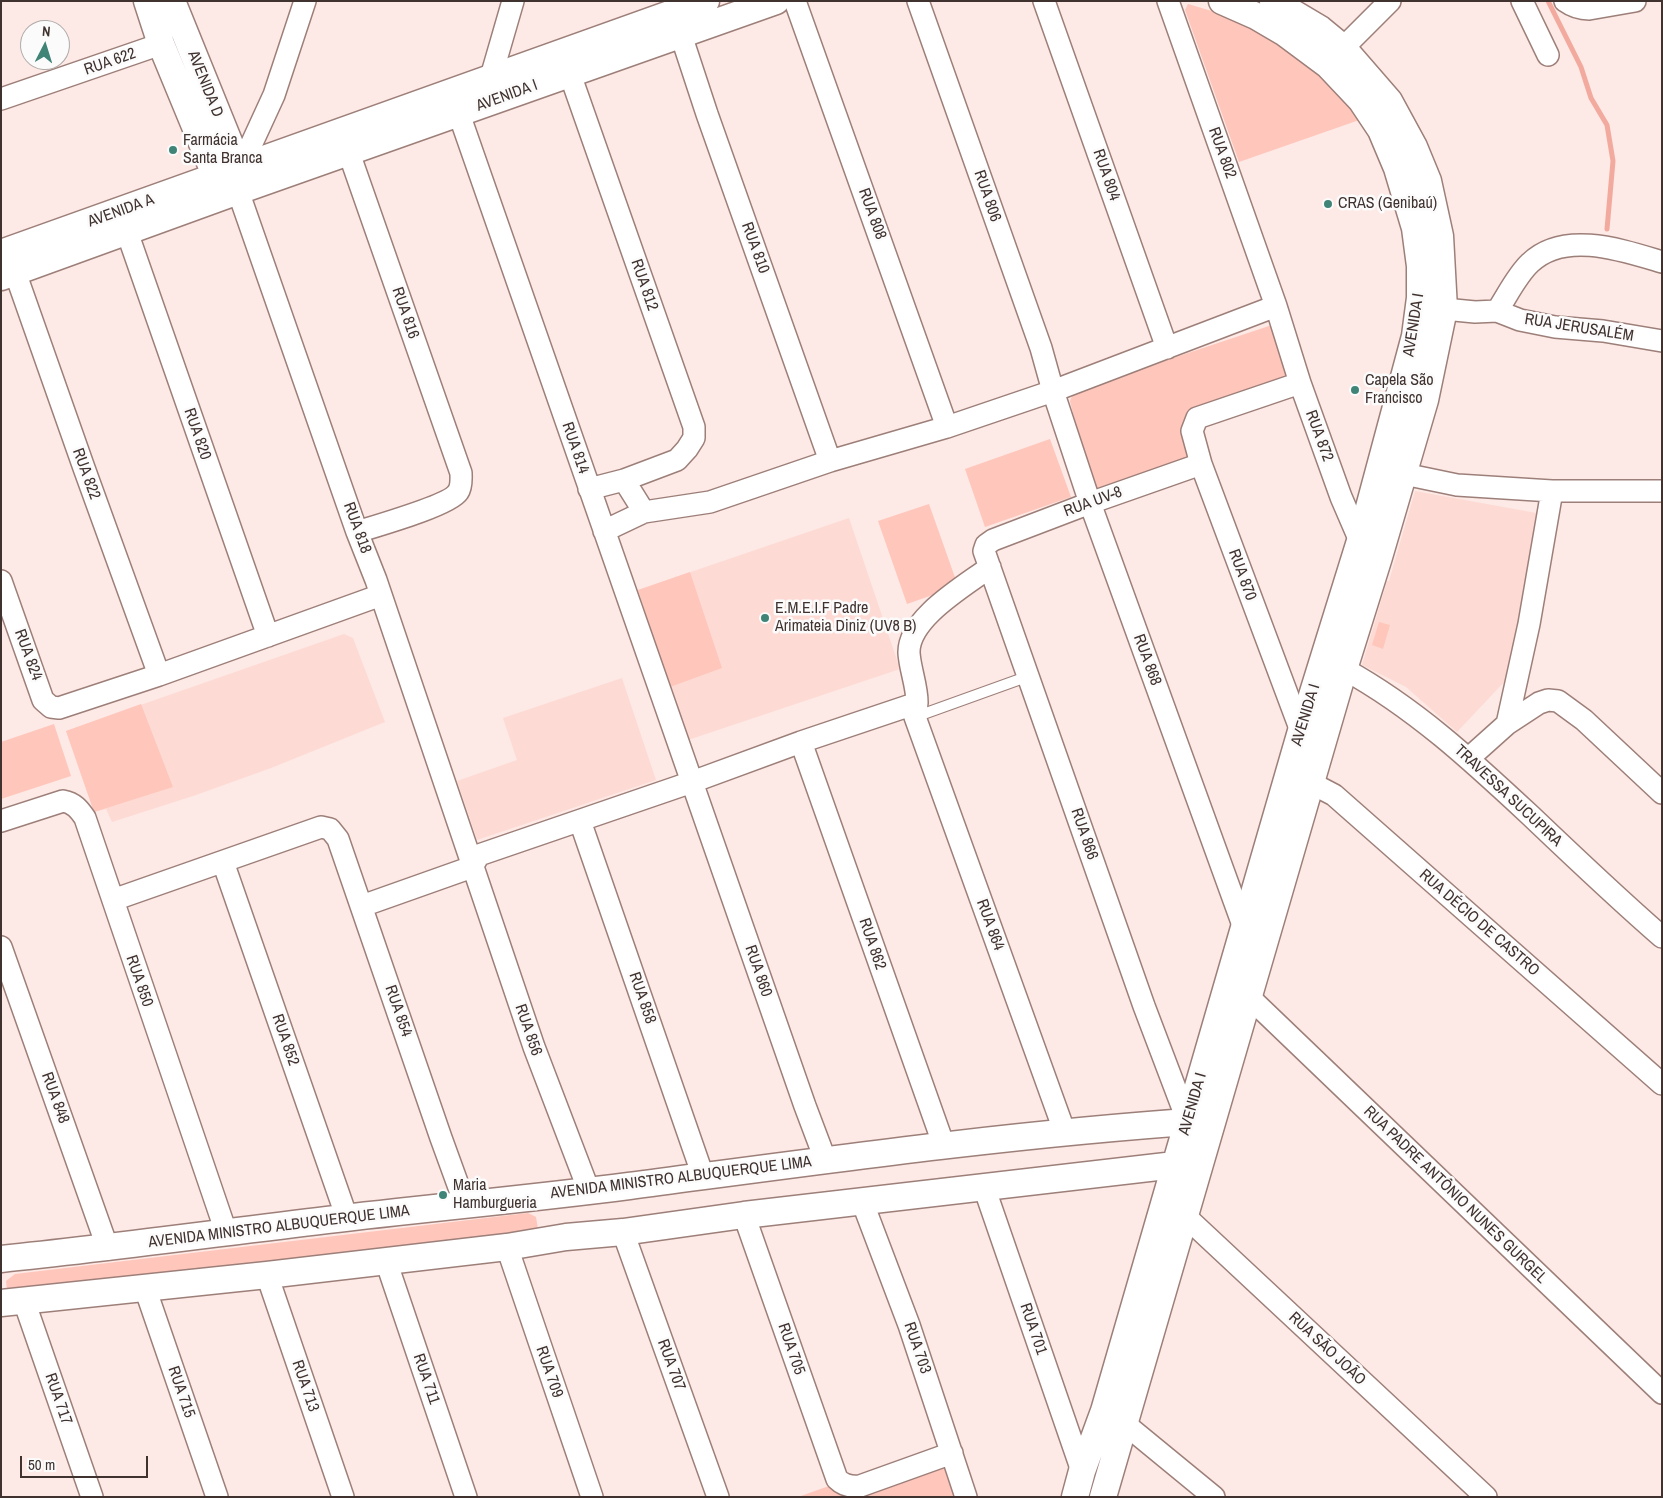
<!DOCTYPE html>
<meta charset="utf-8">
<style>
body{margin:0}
#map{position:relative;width:1663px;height:1498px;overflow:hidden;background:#fde9e5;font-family:"Archivo Narrow",sans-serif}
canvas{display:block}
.frame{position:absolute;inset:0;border:2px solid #3f322f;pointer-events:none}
.north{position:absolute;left:20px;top:20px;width:50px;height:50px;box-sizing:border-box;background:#fbfbfb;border:1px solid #b0aba9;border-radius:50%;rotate:5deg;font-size:14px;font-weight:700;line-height:20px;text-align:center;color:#3f322f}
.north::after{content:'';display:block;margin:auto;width:18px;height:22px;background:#408477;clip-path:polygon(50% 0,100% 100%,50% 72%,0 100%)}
.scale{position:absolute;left:20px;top:1456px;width:128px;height:22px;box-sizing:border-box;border:2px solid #3f322f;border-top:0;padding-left:6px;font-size:15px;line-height:18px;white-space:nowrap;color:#3f322f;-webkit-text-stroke:4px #fbfbfb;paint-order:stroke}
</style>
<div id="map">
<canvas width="1663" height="1498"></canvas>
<div class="frame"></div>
<div class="north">N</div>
<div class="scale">50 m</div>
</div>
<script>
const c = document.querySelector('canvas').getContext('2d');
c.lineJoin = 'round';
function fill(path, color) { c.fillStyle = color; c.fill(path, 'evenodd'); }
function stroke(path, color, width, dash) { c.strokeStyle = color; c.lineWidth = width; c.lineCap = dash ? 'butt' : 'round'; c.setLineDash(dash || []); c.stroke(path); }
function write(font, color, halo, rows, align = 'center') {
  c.font = font + ' "Archivo Narrow",sans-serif'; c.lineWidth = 5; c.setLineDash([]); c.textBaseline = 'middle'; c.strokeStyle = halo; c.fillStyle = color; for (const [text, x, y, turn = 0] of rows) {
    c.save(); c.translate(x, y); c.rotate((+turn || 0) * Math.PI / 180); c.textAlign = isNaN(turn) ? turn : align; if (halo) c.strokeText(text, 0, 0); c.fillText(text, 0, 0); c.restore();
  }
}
fill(new Path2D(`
 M 1415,491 L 1542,514 L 1507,679 L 1457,732 L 1406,687 L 1362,665 L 1387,581 L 1389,581 Z
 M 849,518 L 900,669 L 688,740 L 638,590 Z
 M 344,634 L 353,638 L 385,722 L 271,768 L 196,795 L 112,822 L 106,809 L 94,812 L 66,731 Z
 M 622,678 L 656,780 L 477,840 L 457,781 L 517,760 L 503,718 Z`), '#fddbd4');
fill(new Path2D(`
 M 1188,4 L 1222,14 L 1258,29 L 1327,74 L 1365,118 L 1239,162 L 1185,10 Z
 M 1272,325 L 1296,373 L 1192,415 L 1187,459 L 1102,492 L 1090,485 L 1070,401 L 1074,391 Z
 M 1050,439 L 1071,497 L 985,527 L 965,469 Z
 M 929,504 L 958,586 L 907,604 L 878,521 Z
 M 690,572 L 722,668 L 670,687 L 638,590 Z
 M 1379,622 L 1390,625 L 1383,649 L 1372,645 Z
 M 141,704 L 173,787 L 94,812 L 66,731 Z
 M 54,724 L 71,776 L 1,799 L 1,742 Z
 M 528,1213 L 536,1217 L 538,1229 L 533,1235 L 7,1290 L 6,1281 L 15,1274 Z
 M 951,1463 L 963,1497 L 798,1497 L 829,1486 L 853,1494 Z`), '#ffc6bb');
stroke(new Path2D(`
 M 1548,1 L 1581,67 L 1591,98 L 1607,125 L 1613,161 L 1607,229`), '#f3aa9e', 5);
const service = new Path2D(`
 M 915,717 L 1029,676`);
const minor = new Path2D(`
 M 795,1 L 947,427
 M 918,1 L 1041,348 L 1053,391 L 1090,503 L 1244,928
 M 1044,1 L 1167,348
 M 1168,1 L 1276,306 L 1300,383 L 1341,497 L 1360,541 L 1365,545
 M 1522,1 L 1548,55
 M 1565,1 C 1572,6 1580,9 1589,9 L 1635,1
 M 681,35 L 707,114 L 830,461
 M 1343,48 L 1390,1
 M 565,60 L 694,427 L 694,438 L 687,449 L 677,460 L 624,480 L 589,489
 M 491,77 L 513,1
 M 1,99 L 161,44
 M 459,114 L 805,1106 L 825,1159
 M 349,153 L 461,473 C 461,479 462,486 458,492 C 450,505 376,526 357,532
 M 240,169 L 274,95 L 305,1
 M 238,191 L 357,532 L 376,580 L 534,1047 L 589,1191
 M 127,232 L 268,636
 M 15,272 L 84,468 L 159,675
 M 1444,309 L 1475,312 L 1497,311 C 1507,296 1517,275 1530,263 C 1564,230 1622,250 1662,262
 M 1497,311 L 1520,320 L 1555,327 L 1603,331 L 1662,341
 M 1300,383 L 1197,418 L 1192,431 L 1201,464 L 1301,731
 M 1404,474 L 1457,485 L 1552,491 L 1662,491
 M 624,480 L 644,512
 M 604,531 L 644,512 L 710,502 L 830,461 L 947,427 L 1053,391 L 1276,306
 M 990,567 C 965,586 908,618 909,653 C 910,669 917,686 917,702 C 917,707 916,713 915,717 L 1065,1133
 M 1,581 L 43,700 L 51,707 L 59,708 L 159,675 L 381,595
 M 1344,669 C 1415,708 1472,761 1531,816 C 1574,857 1617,898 1662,937
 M 1507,724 L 1529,624 L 1552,491
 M 801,742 L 944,1146
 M 1469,758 L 1507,724 L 1539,703 L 1548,700 L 1558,701 L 1584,720 L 1662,793
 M 1296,778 L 1311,783 L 1334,795 L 1662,1084
 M 1,821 L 63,801 C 74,803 79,809 85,818 L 226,1232
 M 580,821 L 703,1176
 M 223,862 L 347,1218
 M 113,900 L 321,827 L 330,829 L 338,839 L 441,1138 L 465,1204
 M 362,906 L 472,867 L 479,855 L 692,782 L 801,742 L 917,703
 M 1,947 L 108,1249
 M 1249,997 L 1662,1393
 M 1188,1122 L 1144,1006 L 984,551 L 986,545 L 993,540 L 1090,503 L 1201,464
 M 984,1187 L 1082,1471
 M 862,1201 L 909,1325 L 966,1497
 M 1172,1212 L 1185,1216 L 1486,1497
 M 744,1215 L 837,1479 C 843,1485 851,1487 860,1486 L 952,1453
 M 623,1232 L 718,1497
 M 507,1247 L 592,1497
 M 386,1261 L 466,1497
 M 267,1275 L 343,1497
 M 145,1288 L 217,1497
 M 24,1301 L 92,1497
 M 1112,1416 L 1125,1424 L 1214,1497`);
const tertiary = new Path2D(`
 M 147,1 L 161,44 L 216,177 L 231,186
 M 172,1 L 240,169 L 238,185
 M 1,253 L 706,1
 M 1,277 L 238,191 L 776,1
 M 1,1259 C 110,1248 218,1233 327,1220 C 428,1208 528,1199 629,1186 C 820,1161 1010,1134 1202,1121
 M 1,1303 L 267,1275 L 507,1247 L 566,1237 L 623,1232 L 744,1215 L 1192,1163
 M 1075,1497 L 1082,1471 L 1104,1411 L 1301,731 L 1360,541 L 1415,336 L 1420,298 L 1420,266 L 1415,228 L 1397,168 L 1381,130 L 1361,100 L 1328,65 L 1285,33 L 1256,16 L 1222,1
 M 1103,1497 L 1344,669 L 1379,557 L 1425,400 L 1444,309 L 1440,236 L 1428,181 L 1414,147 L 1389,101 L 1343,48 L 1320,29 L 1273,1`);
stroke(service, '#9d7f79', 12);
stroke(minor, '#9d7f79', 24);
stroke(tertiary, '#9d7f79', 29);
stroke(service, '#fff', 10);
stroke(minor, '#fff', 21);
stroke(tertiary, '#fff', 26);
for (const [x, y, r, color] of [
 [173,150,5,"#408477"],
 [1328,204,5,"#408477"],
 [1355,390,5,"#408477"],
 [765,618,5,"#408477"],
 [443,1195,5,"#408477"]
]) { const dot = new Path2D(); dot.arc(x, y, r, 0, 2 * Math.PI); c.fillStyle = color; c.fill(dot); stroke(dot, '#fbfbfb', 2); }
write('16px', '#3f322f', '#fbfbfb', [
 ["RUA 622",110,62,-19],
 ["AVENIDA D",205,84,68],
 ["AVENIDA I",507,96,-20],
 ["RUA 802",1222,153,70],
 ["RUA 804",1106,175,71],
 ["RUA 806",987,196,71],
 ["AVENIDA A",121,211,-20],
 ["RUA 808",872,214,70],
 ["RUA 810",755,248,70],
 ["RUA 812",644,285,71],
 ["RUA 816",405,313,71],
 ["AVENIDA I",1414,325,-81],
 ["RUA JERUSALÉM",1579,328,9],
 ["RUA 820",197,434,71],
 ["RUA 872",1319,436,70],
 ["RUA 814",575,448,71],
 ["RUA 822",86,474,70],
 ["RUA UV-8",1093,502,-20],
 ["RUA 818",357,528,70],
 ["RUA 870",1242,575,70],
 ["RUA 824",28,655,70],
 ["RUA 868",1147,660,70],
 ["AVENIDA I",1306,715,-73],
 ["TRAVESSA SUCUPIRA",1508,796,43],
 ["RUA 866",1084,834,71],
 ["RUA DÉCIO DE CASTRO",1479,923,41],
 ["RUA 864",990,925,70],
 ["RUA 862",872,944,71],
 ["RUA 860",758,971,71],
 ["RUA 850",139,981,71],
 ["RUA 858",642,998,71],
 ["RUA 854",398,1011,71],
 ["RUA 856",528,1030,71],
 ["RUA 852",285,1040,71],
 ["RUA 848",55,1098,70],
 ["AVENIDA I",1193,1104,-74],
 ["AVENIDA MINISTRO ALBUQUERQUE LIMA",681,1178,-7],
 ["RUA PADRE ANTÔNIO NUNES GURGEL",1455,1195,44],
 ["AVENIDA MINISTRO ALBUQUERQUE LIMA",279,1227,-7],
 ["RUA 701",1033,1329,71],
 ["RUA 703",917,1348,71],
 ["RUA 705",791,1349,71],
 ["RUA SÃO JOÃO",1327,1349,43],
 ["RUA 707",671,1365,70],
 ["RUA 709",549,1372,71],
 ["RUA 711",426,1379,71],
 ["RUA 713",305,1386,71],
 ["RUA 715",181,1392,71],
 ["RUA 717",58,1399,71]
]);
write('16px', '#3f322f', '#fbfbfb', [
 ["Farmácia",183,141],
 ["Santa Branca",183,159],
 ["CRAS (Genibaú)",1338,204],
 ["Capela São",1365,381],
 ["Francisco",1365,399],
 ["E.M.E.I.F Padre",775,609],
 ["Arimateia Diniz (UV8 B)",775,627],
 ["Maria",453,1186],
 ["Hamburgueria",453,1204]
], 'left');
</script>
